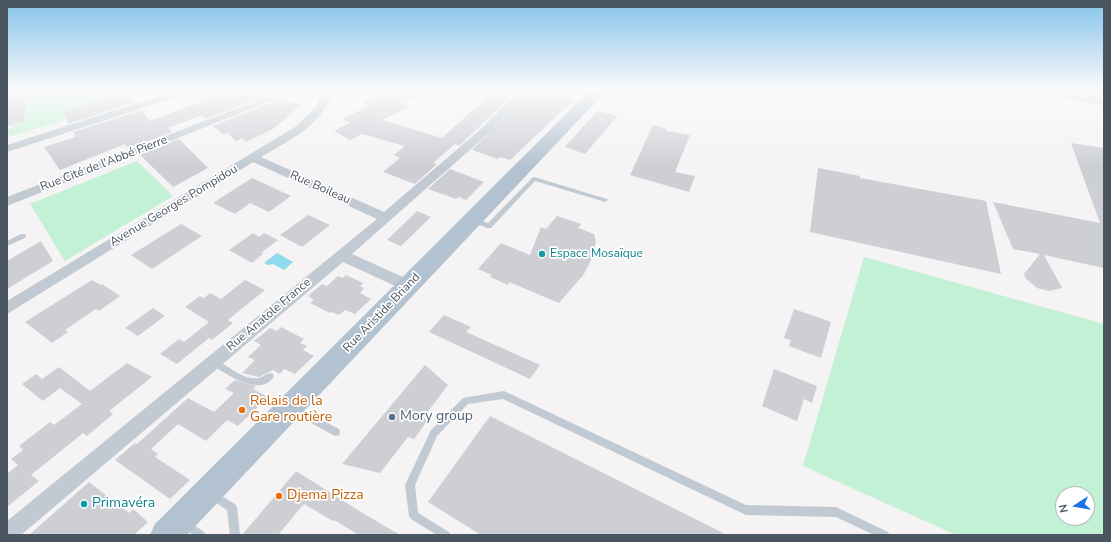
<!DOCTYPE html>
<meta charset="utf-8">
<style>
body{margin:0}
#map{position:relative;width:1111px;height:542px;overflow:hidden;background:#f5f3f3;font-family:"Nunito Sans",sans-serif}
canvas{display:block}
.frame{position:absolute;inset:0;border:8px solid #4a5661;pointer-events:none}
.north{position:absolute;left:1055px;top:486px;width:40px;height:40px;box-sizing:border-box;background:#fff;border:1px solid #b7bbc0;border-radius:50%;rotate:258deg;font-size:11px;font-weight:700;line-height:16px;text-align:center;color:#4a5661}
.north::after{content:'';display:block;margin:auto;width:14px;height:18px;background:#1a73e8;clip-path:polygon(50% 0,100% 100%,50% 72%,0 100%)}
</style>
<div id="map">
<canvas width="1111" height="542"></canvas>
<div class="frame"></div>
<div class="north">N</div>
</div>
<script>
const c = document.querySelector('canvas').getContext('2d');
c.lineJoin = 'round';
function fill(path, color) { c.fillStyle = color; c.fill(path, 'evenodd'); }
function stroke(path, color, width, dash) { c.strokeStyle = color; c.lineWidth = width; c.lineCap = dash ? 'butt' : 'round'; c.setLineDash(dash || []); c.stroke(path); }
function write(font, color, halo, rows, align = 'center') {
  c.font = font + ' "Nunito Sans",sans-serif'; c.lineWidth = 3.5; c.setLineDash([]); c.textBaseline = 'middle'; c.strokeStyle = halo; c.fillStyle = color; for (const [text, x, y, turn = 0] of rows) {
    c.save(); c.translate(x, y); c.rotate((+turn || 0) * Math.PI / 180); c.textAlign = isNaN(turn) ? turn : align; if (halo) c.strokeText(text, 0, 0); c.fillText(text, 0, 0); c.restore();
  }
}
fill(new Path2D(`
 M 28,91 L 130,91 L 63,112 L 66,120 L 12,136 L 7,134 L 7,130 L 12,128 L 12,125 L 24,122 Z
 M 137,161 L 173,196 L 65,261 L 30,204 Z
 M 864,257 L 1104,324 L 1104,535 L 956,535 L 803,466 ZM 1063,494 L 1087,494 L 1087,518 L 1063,518 Z`), '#c3f1d5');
fill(new Path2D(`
 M 277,253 L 293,262 L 284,270 L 273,264 L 268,265 L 264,263 Z`), '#90daee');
fill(new Path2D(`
 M 9,91 L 28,91 L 24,122 L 7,126 Z
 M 237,91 L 252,91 L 267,95 L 206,119 L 202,115 L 168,128 L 172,132 L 132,147 L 130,146 L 127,147 L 125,144 L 60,170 L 44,147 L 75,137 L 73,132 L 142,110 L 150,121 L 224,93 L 226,95 Z
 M 388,91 L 428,91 L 402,104 L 408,107 L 382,120 L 442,138 L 494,91 L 517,91 L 459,146 L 455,144 L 433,163 L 437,164 L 415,184 L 383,172 L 400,158 L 394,155 L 405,146 L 362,134 L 350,140 L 334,131 L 350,123 L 343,119 L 368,106 L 363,103 Z
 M 531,91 L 553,91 L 550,94 L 574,100 L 510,160 L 500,157 L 498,159 L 472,150 Z
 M 1066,91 L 1104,91 L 1104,105 L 1065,99 Z
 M 128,92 L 136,102 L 68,124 L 63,112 Z
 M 280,99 L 301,105 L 273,129 L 246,142 L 242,138 L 236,141 L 228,133 L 223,134 L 213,126 Z
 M 597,111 L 617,116 L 585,154 L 565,147 Z
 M 653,125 L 667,129 L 666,131 L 690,135 L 675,172 L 695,176 L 689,192 L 630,175 Z
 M 179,139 L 208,168 L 173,187 L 140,155 Z
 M 1071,143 L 1104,148 L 1104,268 L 1044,255 L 1062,288 L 1049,291 L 1037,288 L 1026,279 L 1024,274 L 1040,254 L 1013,249 L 993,202 L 1100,223 Z
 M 818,168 L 860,176 L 860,178 L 986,201 L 1001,274 L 810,232 Z
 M 450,169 L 484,182 L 466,200 L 459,197 L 456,199 L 428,189 Z
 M 252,178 L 291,196 L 269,212 L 250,203 L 235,214 L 213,203 Z
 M 417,211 L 431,217 L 401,246 L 387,240 Z
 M 308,215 L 330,225 L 302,247 L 280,235 Z
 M 557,216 L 581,224 L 578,228 L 594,234 L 596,242 L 591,260 L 584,274 L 559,303 L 509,282 L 508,285 L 490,277 L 492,275 L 478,269 L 501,243 L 530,255 L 541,227 L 546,229 Z
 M 181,224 L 202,236 L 152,269 L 131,255 Z
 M 253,233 L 259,237 L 264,233 L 278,240 L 261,253 L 263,254 L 252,263 L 229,250 Z
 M 41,241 L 53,261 L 7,289 L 7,261 Z
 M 346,275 L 363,283 L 360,286 L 364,288 L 360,293 L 371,299 L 355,314 L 345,310 L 339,315 L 332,312 L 330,313 L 310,303 L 314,300 L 308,296 L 322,284 L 327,286 L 338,276 L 343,278 Z
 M 92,280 L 100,285 L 102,284 L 120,296 L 99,311 L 96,309 L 65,330 L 68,332 L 52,343 L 25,322 Z
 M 245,280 L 265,290 L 228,320 L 233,323 L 212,340 L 209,338 L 177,364 L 160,354 L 179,339 L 184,342 L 209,322 L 185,307 L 200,296 L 204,298 L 210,293 L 221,299 Z
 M 153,308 L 165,316 L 138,336 L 125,328 Z
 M 794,309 L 831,322 L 821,358 L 789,346 L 791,340 L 784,338 Z
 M 444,315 L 471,327 L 466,332 L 540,365 L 530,379 L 429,332 Z
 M 281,327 L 304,339 L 300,343 L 307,346 L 303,350 L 314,356 L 295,374 L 284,369 L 280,374 L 273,370 L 259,377 L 242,373 L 255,360 L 248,357 L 261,345 L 254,341 L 270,328 L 277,331 Z
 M 127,363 L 152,377 L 109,411 L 113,414 L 87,436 L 83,433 L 31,475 L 39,481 L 7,507 L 7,474 L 18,465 L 11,459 L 23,450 L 19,446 L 50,422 L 54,425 L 82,404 L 60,388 L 43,401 L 22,384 L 36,374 L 42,379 L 59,367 L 90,391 Z
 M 425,365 L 448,385 L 423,418 L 428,420 L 414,439 L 408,437 L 380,473 L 342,464 Z
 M 774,369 L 817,386 L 812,403 L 804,399 L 797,421 L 762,406 Z
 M 235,380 L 256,386 L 253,389 L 268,397 L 238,426 L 227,420 L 206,441 L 178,424 L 151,449 L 158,454 L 155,457 L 190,480 L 170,499 L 115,460 L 135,443 L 137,444 L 188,398 L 214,412 L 234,393 L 225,389 Z
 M 490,416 L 727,535 L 481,535 L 428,502 Z
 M 296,471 L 361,512 L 400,535 L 359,535 L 334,520 L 333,521 L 304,504 L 278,535 L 242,535 Z
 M 89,482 L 129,513 L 133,509 L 148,522 L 134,535 L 29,535 Z`), '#cdcfd5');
fill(new Path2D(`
 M 534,177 L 607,199 L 608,200 L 605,202 L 535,181 L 491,228 L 487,228 L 472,222 L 471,220 L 474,218 L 488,223 L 532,178 Z
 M 21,234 L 25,234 L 26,236 L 25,238 L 7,246 L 7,241 Z
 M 213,359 C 228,364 242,381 259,378 C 263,377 266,374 270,373 L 273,374 L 274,376 C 261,399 225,373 210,364 L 209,362 L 210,360 Z
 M 504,391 L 746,505 L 836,507 L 888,532 L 890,535 L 874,535 L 836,517 L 746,515 L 503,399 L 468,404 L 437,436 L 415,485 L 418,513 L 449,532 L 451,535 L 437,535 L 411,519 L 409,516 L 405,485 L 431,430 L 463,398 Z
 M 294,405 L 339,429 L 340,432 L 339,435 L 336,436 L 333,435 L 291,412 L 290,409 L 291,406 Z
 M 212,490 L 235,504 L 237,507 L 240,535 L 230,535 L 227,510 L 209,498 L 207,495 L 209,492 Z
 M 186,519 L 204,532 L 206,535 C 196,535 186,535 181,524 L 183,521 Z`), '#c1cad2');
fill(new Path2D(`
 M 175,91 L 190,91 L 189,93 L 7,152 L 7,145 Z
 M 282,91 L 296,91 L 7,206 L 7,197 Z
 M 322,91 L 332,91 C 325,124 288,141 261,157 L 384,212 L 481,129 L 519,91 L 530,91 L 489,133 L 352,254 L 414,282 L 416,286 L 414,290 L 409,291 L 404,290 L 343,262 L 21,535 L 7,535 L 7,521 L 377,219 L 253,162 L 7,314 L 7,301 L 295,127 L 316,107 Z`), '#c1cad2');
fill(new Path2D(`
 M 589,91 L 606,91 L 187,535 L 150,535 L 155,524 Z`), '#b3c2d1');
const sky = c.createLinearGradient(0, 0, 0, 167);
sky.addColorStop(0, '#85c3ea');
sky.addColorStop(0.54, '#fafafa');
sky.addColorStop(1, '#fafafa00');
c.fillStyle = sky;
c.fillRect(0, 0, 1111, 167);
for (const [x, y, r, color] of [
 [542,254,4,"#0f9aa8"],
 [242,410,4,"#e8710a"],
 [392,417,4,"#5c6f8a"],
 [279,496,4,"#e8710a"],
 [84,504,4,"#0f9aa8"]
]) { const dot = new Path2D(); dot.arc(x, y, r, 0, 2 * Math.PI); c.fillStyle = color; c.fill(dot); stroke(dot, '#fff', 1.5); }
write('12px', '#4a5661', '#fff', [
 ["Rue Cité de l'Abbé Pierre",104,164,-21],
 ["Rue Boileau",320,188,24],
 ["Avenue Georges Pompidou",174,206,-31],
 ["Rue Aristide Briand",382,313,-46],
 ["Rue Anatole France",269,315,-40]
]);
write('12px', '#0d838f', '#fff', [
 ["Espace Mosaïque",550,254]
], 'left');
write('14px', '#c56008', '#fff', [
 ["Relais de la",250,402],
 ["Gare routière",250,418],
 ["Djema Pizza",287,496]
], 'left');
write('14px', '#4e5e75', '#fff', [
 ["Mory group",400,417]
], 'left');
write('14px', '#0d838f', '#fff', [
 ["Primavéra",92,504]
], 'left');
</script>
